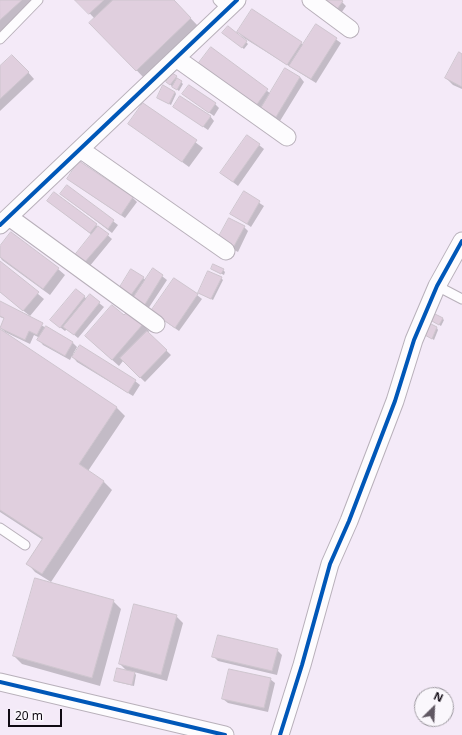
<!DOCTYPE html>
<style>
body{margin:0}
#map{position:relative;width:462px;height:735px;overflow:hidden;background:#f4eaf8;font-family:"Noto Sans",sans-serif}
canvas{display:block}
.north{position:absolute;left:414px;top:687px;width:40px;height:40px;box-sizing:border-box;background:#faf7fc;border:1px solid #9c989f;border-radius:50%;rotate:24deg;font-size:11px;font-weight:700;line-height:16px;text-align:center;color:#100a13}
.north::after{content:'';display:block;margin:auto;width:14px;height:18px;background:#605863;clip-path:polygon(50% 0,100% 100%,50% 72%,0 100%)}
.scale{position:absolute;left:8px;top:709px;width:54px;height:18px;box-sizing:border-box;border:2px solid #100a13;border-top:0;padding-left:5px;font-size:12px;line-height:14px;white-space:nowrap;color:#100a13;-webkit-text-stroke:3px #faf7fc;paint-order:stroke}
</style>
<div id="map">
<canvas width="462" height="735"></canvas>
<div class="north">N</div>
<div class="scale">20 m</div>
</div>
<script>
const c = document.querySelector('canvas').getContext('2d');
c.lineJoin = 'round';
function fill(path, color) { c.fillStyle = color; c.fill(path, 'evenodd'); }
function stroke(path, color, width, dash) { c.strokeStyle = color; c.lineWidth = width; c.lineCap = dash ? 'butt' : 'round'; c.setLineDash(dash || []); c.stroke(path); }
fill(new Path2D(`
 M 0,0 L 38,0 L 0,36 Z
 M 77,0 L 173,0 L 199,27 L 145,79 L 91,23 L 95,19 Z
 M 317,0 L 340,0 L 346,6 L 339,16 Z
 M 316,25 L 341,43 L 316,83 L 244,38 L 238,32 L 301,43 L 303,45 Z
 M 226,35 L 246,42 L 248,44 L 244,49 Z
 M 212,48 L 271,94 L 300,77 L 304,82 L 280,121 L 264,110 L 262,113 Z
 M 462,55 L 462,89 L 453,85 L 446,78 Z
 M 19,62 L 34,79 L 0,111 L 0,67 Z
 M 176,77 L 183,84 L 179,91 L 169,84 Z
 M 175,92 L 176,94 L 171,105 L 158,98 Z
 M 183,94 L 215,104 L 219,108 L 214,116 Z
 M 144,104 L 203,148 L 189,167 L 130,124 Z
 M 174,107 L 210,116 L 214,121 L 208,130 Z
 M 259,145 L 264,149 L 238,186 L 221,173 Z
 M 73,183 L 132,197 L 137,202 L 125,218 Z
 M 67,186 L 118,225 L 112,233 L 61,194 Z
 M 244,193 L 264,206 L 251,227 L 232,214 Z
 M 48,201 L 96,225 L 112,239 L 89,267 L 80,259 L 92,235 Z
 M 244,227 L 248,231 L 238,252 L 223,244 Z
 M 0,248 L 58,269 L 65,275 L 50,295 L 2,260 L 0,257 Z
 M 0,262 L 44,299 L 30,316 L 0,292 Z
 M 153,269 L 167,280 L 148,309 L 123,289 L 143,278 L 146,280 Z
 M 212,269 L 223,270 L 225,272 L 224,275 Z
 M 221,278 L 223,280 L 213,300 L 199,293 Z
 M 76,290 L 87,299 L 99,303 L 104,307 L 78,338 L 67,329 L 65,331 L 56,324 Z
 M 197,295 L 202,299 L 179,331 L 156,315 Z
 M 0,302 L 73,343 L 77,347 L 73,354 L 74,355 L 135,381 L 140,385 L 133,396 L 77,362 L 72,356 L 70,360 L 43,345 L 39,340 L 40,338 L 34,335 L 30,344 L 5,332 L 1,328 L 5,319 L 0,317 Z
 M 124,317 L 143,325 L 149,331 L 148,333 L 171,355 L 145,382 L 123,361 L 119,366 L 93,343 Z
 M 442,318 L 444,320 L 441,326 L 431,320 Z
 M 437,328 L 438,330 L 434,340 L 424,334 Z
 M 0,331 L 117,408 L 125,416 L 88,471 L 104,482 L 112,490 L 51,582 L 35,572 L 27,563 L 43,540 L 0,512 Z
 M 113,601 L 121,609 L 100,686 L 22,664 L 14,656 Z
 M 176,616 L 183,623 L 167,681 L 134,672 L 136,675 L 134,686 L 117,682 L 115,680 L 127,671 L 120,664 Z
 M 277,650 L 282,655 L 277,675 L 218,661 L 214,657 Z
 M 270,679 L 275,683 L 268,712 L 228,703 L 223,699 Z`), '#0003');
const building = new Path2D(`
 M 0,0 L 22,0 L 0,20 Z
 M 75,0 L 104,0 L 89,14 Z
 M 113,0 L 174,0 L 191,18 L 136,71 L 89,23 Z
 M 318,0 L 341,0 L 343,1 L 335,12 Z
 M 252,9 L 302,42 L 287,65 L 237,32 Z
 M 316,24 L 337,38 L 311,79 L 289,66 Z
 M 228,26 L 247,41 L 242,48 L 222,33 Z
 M 211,47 L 268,89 L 255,107 L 198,64 Z
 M 459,52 L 462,54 L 462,87 L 445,78 Z
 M 12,55 L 29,72 L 0,99 L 0,66 Z
 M 285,68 L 300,77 L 276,117 L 261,108 Z
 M 172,73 L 177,76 L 170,85 L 166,82 Z
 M 177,78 L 182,81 L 177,90 L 172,87 Z
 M 163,85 L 175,92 L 169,104 L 157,98 Z
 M 189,85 L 216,103 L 209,113 L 182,94 Z
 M 180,96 L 211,116 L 203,127 L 173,107 Z
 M 143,103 L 197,140 L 182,162 L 128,124 Z
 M 247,135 L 260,144 L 233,182 L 220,173 Z
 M 79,161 L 133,197 L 121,215 L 67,179 Z
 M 67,185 L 114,220 L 108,229 L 60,194 Z
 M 244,191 L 260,201 L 247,224 L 230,214 Z
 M 54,192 L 97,224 L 90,233 L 47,201 Z
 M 229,218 L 245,226 L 233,248 L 217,240 Z
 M 98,226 L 109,234 L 84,263 L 75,255 Z
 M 11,232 L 59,268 L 43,289 L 0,257 L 0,246 Z
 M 0,261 L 39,292 L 23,311 L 0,292 Z
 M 213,264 L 224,269 L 221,274 L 211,269 Z
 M 153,268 L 163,275 L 144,306 L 133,298 Z
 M 131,269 L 144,277 L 131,295 L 120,287 Z
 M 208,271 L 222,277 L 211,299 L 198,293 Z
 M 174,278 L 198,294 L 175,328 L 151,311 Z
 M 76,289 L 85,296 L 60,328 L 50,320 Z
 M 90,294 L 100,302 L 74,335 L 63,327 Z
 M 0,301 L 43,323 L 37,335 L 29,331 L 25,340 L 0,328 L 4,318 L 0,316 Z
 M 112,305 L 124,315 L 128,311 L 143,324 L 112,360 L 85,336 Z
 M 433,313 L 443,318 L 439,325 L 430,320 Z
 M 429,323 L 437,327 L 432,339 L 423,334 Z
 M 46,326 L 73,342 L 65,356 L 37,340 Z
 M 0,329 L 117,407 L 79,464 L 104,481 L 42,574 L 26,564 L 43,538 L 0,510 Z
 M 147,331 L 167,350 L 140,378 L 120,358 Z
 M 80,345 L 136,380 L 128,393 L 72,357 Z
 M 35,578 L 114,600 L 92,678 L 13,656 Z
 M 134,604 L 177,615 L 161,675 L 119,664 Z
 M 218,635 L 278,649 L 272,671 L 212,657 Z
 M 117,668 L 135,672 L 132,685 L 114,681 Z
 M 229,669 L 271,678 L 264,708 L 222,699 Z`);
fill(building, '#e0cfde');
stroke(building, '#cec5ce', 1);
const lane = new Path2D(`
 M 218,0 L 227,9
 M 0,39 L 38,0
 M 437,286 L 462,299
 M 0,528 L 25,545`);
const street = new Path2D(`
 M 311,0 L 350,29
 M 176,58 L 287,137
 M 80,149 L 226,251
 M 9,217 L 156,324
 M 0,225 L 237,0
 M 0,682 L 225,735
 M 280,735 L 302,665 L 330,564 L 349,521 L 395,401 L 414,340 L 437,286 L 462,241`);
stroke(lane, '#b8b0ba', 11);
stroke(street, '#b8b0ba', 19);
stroke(lane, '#fdfcfe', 9);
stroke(street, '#fdfcfe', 17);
stroke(new Path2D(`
 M 0,225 L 237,0
 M 0,682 L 225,735
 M 280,735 L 302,665 L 330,564 L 349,521 L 395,401 L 414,340 L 437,286 L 462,241`), '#0057b8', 4);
</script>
